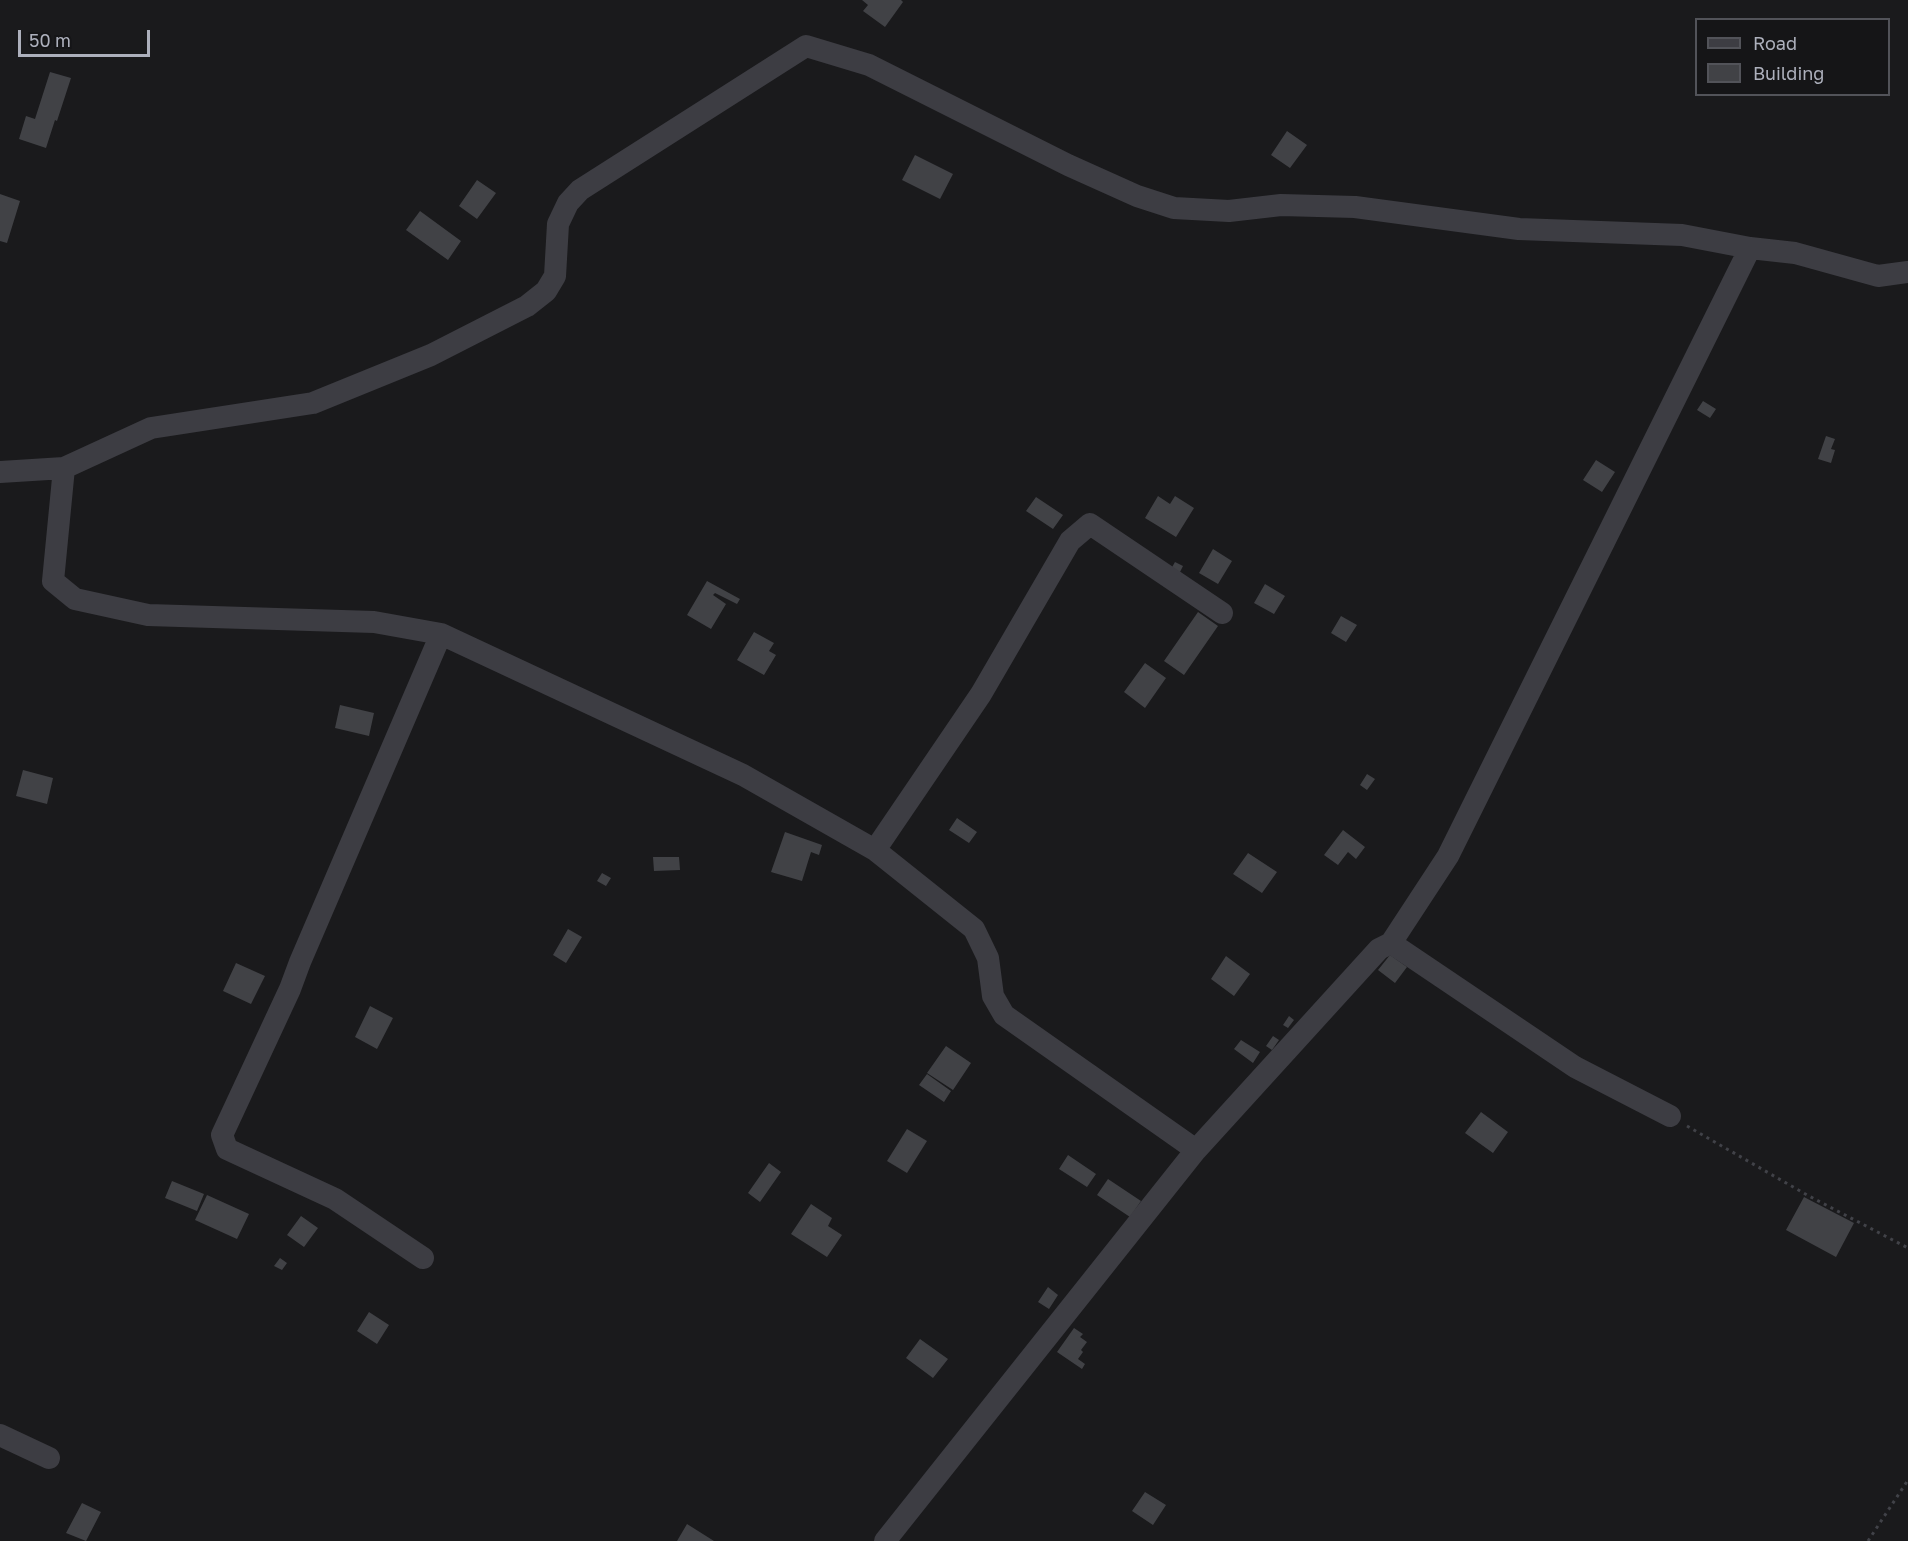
<!DOCTYPE html>
<style>
body{margin:0}
#map{position:relative;width:1908px;height:1541px;overflow:hidden;background:#1a1a1c;font-family:"Golos Text",sans-serif}
canvas{display:block}
.legend{position:absolute;left:1695px;top:18px;width:195px;height:78px;box-sizing:border-box;background:#151517;border:2px solid #525359;margin:0;padding:8px 10px;list-style:none;font-size:18px;color:#adb0bc}
.legend li{display:flex;align-items:center;gap:12px;height:30px}
.legend b{width:30px;border:2px solid #525359}
.scale{position:absolute;left:18px;top:30px;width:132px;height:27px;box-sizing:border-box;border:3px solid #adb0bc;border-top:0;padding-left:8px;font-size:18px;line-height:21px;white-space:nowrap;color:#adb0bc;-webkit-text-stroke:4px #151517;paint-order:stroke}
</style>
<div id="map">
<canvas width="1908" height="1541"></canvas>
<ul class="legend">
<li><b style="height:8px;background:#3d3d43"></b>Road</li>
<li><b style="height:16px;background:#414246"></b>Building</li>
</ul>
<div class="scale">50 m</div>
</div>
<script>
const c = document.querySelector('canvas').getContext('2d');
c.lineJoin = 'round';
function fill(path, color) { c.fillStyle = color; c.fill(path, 'evenodd'); }
function stroke(path, color, width, dash) { c.strokeStyle = color; c.lineWidth = width; c.lineCap = dash ? 'butt' : 'round'; c.setLineDash(dash || []); c.stroke(path); }
fill(new Path2D(`
 M 862,0 L 901,0 L 903,2 L 885,27 L 863,11 L 868,5 Z
 M 50,72 L 71,78 L 57,121 L 55,120 L 46,148 L 19,139 L 26,116 L 35,119 Z
 M 1287,131 L 1307,145 L 1290,168 L 1271,155 Z
 M 915,155 L 953,174 L 940,199 L 902,180 Z
 M 477,180 L 496,193 L 477,219 L 459,206 Z
 M 0,194 L 20,201 L 7,243 L 0,241 Z
 M 420,211 L 461,241 L 448,260 L 406,230 Z
 M 1703,401 L 1716,409 L 1710,418 L 1697,410 Z
 M 1826,436 L 1835,439 L 1831,449 L 1835,450 L 1831,463 L 1818,459 Z
 M 1596,460 L 1615,472 L 1602,492 L 1583,480 Z
 M 1158,496 L 1170,504 L 1175,496 L 1194,508 L 1176,537 L 1145,518 Z
 M 1036,497 L 1063,515 L 1053,529 L 1026,511 Z
 M 1213,549 L 1232,561 L 1218,584 L 1199,573 Z
 M 1175,562 L 1183,566 L 1179,574 L 1171,569 Z
 M 707,581 L 740,599 L 737,604 L 715,593 L 713,595 L 726,604 L 711,629 L 687,615 Z
 M 1265,584 L 1285,596 L 1274,614 L 1254,603 Z
 M 1198,612 L 1218,626 L 1184,675 L 1164,661 Z
 M 1341,616 L 1357,625 L 1346,642 L 1331,633 Z
 M 754,632 L 774,643 L 769,651 L 776,655 L 764,675 L 737,660 Z
 M 1145,663 L 1166,678 L 1145,708 L 1124,692 Z
 M 340,705 L 374,713 L 369,736 L 335,728 Z
 M 23,770 L 53,778 L 47,804 L 16,796 Z
 M 1367,774 L 1375,779 L 1367,790 L 1360,785 Z
 M 957,818 L 977,832 L 969,843 L 949,830 Z
 M 1343,830 L 1365,847 L 1356,859 L 1348,852 L 1338,865 L 1324,855 Z
 M 785,832 L 822,845 L 819,855 L 811,852 L 802,881 L 771,872 Z
 M 1248,853 L 1277,872 L 1262,893 L 1233,874 Z
 M 653,857 L 679,857 L 680,870 L 654,871 Z
 M 602,873 L 611,878 L 606,886 L 597,881 Z
 M 568,929 L 582,937 L 566,963 L 553,955 Z
 M 1390,955 L 1407,967 L 1395,983 L 1378,970 Z
 M 1226,956 L 1250,974 L 1234,996 L 1211,979 Z
 M 236,963 L 265,976 L 251,1004 L 223,991 Z
 M 370,1006 L 393,1018 L 377,1049 L 355,1037 Z
 M 1289,1016 L 1294,1020 L 1288,1028 L 1283,1025 Z
 M 1273,1036 L 1279,1040 L 1272,1050 L 1266,1046 Z
 M 1241,1040 L 1260,1052 L 1253,1063 L 1234,1049 Z
 M 946,1046 L 971,1063 L 953,1090 L 927,1073 Z
 M 927,1074 L 951,1091 L 944,1102 L 919,1085 Z
 M 1481,1112 L 1508,1132 L 1493,1153 L 1465,1133 Z
 M 907,1129 L 927,1141 L 907,1173 L 887,1161 Z
 M 1068,1155 L 1096,1174 L 1087,1187 L 1059,1169 Z
 M 769,1163 L 781,1172 L 760,1202 L 748,1193 Z
 M 1108,1179 L 1141,1201 L 1130,1217 L 1097,1195 Z
 M 172,1181 L 204,1194 L 197,1211 L 165,1198 Z
 M 207,1195 L 249,1214 L 237,1239 L 195,1220 Z
 M 1804,1197 L 1854,1223 L 1836,1257 L 1786,1230 Z
 M 811,1204 L 832,1218 L 828,1226 L 842,1235 L 827,1257 L 791,1234 Z
 M 301,1216 L 318,1228 L 304,1247 L 287,1235 Z
 M 280,1258 L 287,1263 L 282,1270 L 274,1266 Z
 M 1048,1287 L 1058,1295 L 1049,1309 L 1038,1302 Z
 M 369,1312 L 389,1325 L 377,1344 L 357,1331 Z
 M 1074,1328 L 1083,1334 L 1080,1337 L 1087,1342 L 1081,1350 L 1083,1352 L 1078,1359 L 1085,1364 L 1082,1369 L 1057,1352 Z
 M 920,1339 L 948,1359 L 933,1378 L 906,1358 Z
 M 1145,1492 L 1166,1505 L 1153,1525 L 1132,1511 Z
 M 82,1503 L 101,1512 L 86,1541 L 66,1533 Z
 M 687,1524 L 714,1541 L 677,1541 Z`), '#414246');
stroke(new Path2D(`
 M 1687,1126 L 1807,1195 L 1908,1248
 M 1868,1541 L 1908,1480`), '#414248', 3, [3, 4.5]);
stroke(new Path2D(`
 M 64,468 L 53,581 L 75,599 L 148,615 L 374,622 L 441,634 L 743,775 L 875,850 L 974,929 L 988,958 L 993,996 L 1004,1015 L 1196,1150
 M 0,472 L 64,468 L 151,428 L 313,403 L 431,355 L 527,306 L 546,291 L 555,276 L 558,224 L 568,203 L 580,190 L 806,46 L 869,65 L 1068,165 L 1137,196 L 1174,208 L 1229,211 L 1281,205 L 1355,207 L 1519,229 L 1682,235 L 1750,248 L 1795,253 L 1878,276 L 1908,272
 M 875,850 L 981,694 L 1070,541 L 1090,524 L 1222,613
 M 1391,943 L 1575,1067 L 1670,1116
 M 423,1258 L 335,1199 L 227,1149 L 222,1135 L 290,989 L 300,962 L 441,634
 M 0,1435 L 49,1458
 M 885,1541 L 1196,1150 L 1379,949 L 1391,943 L 1448,856 L 1750,248`), '#3d3d43', 22);
</script>
